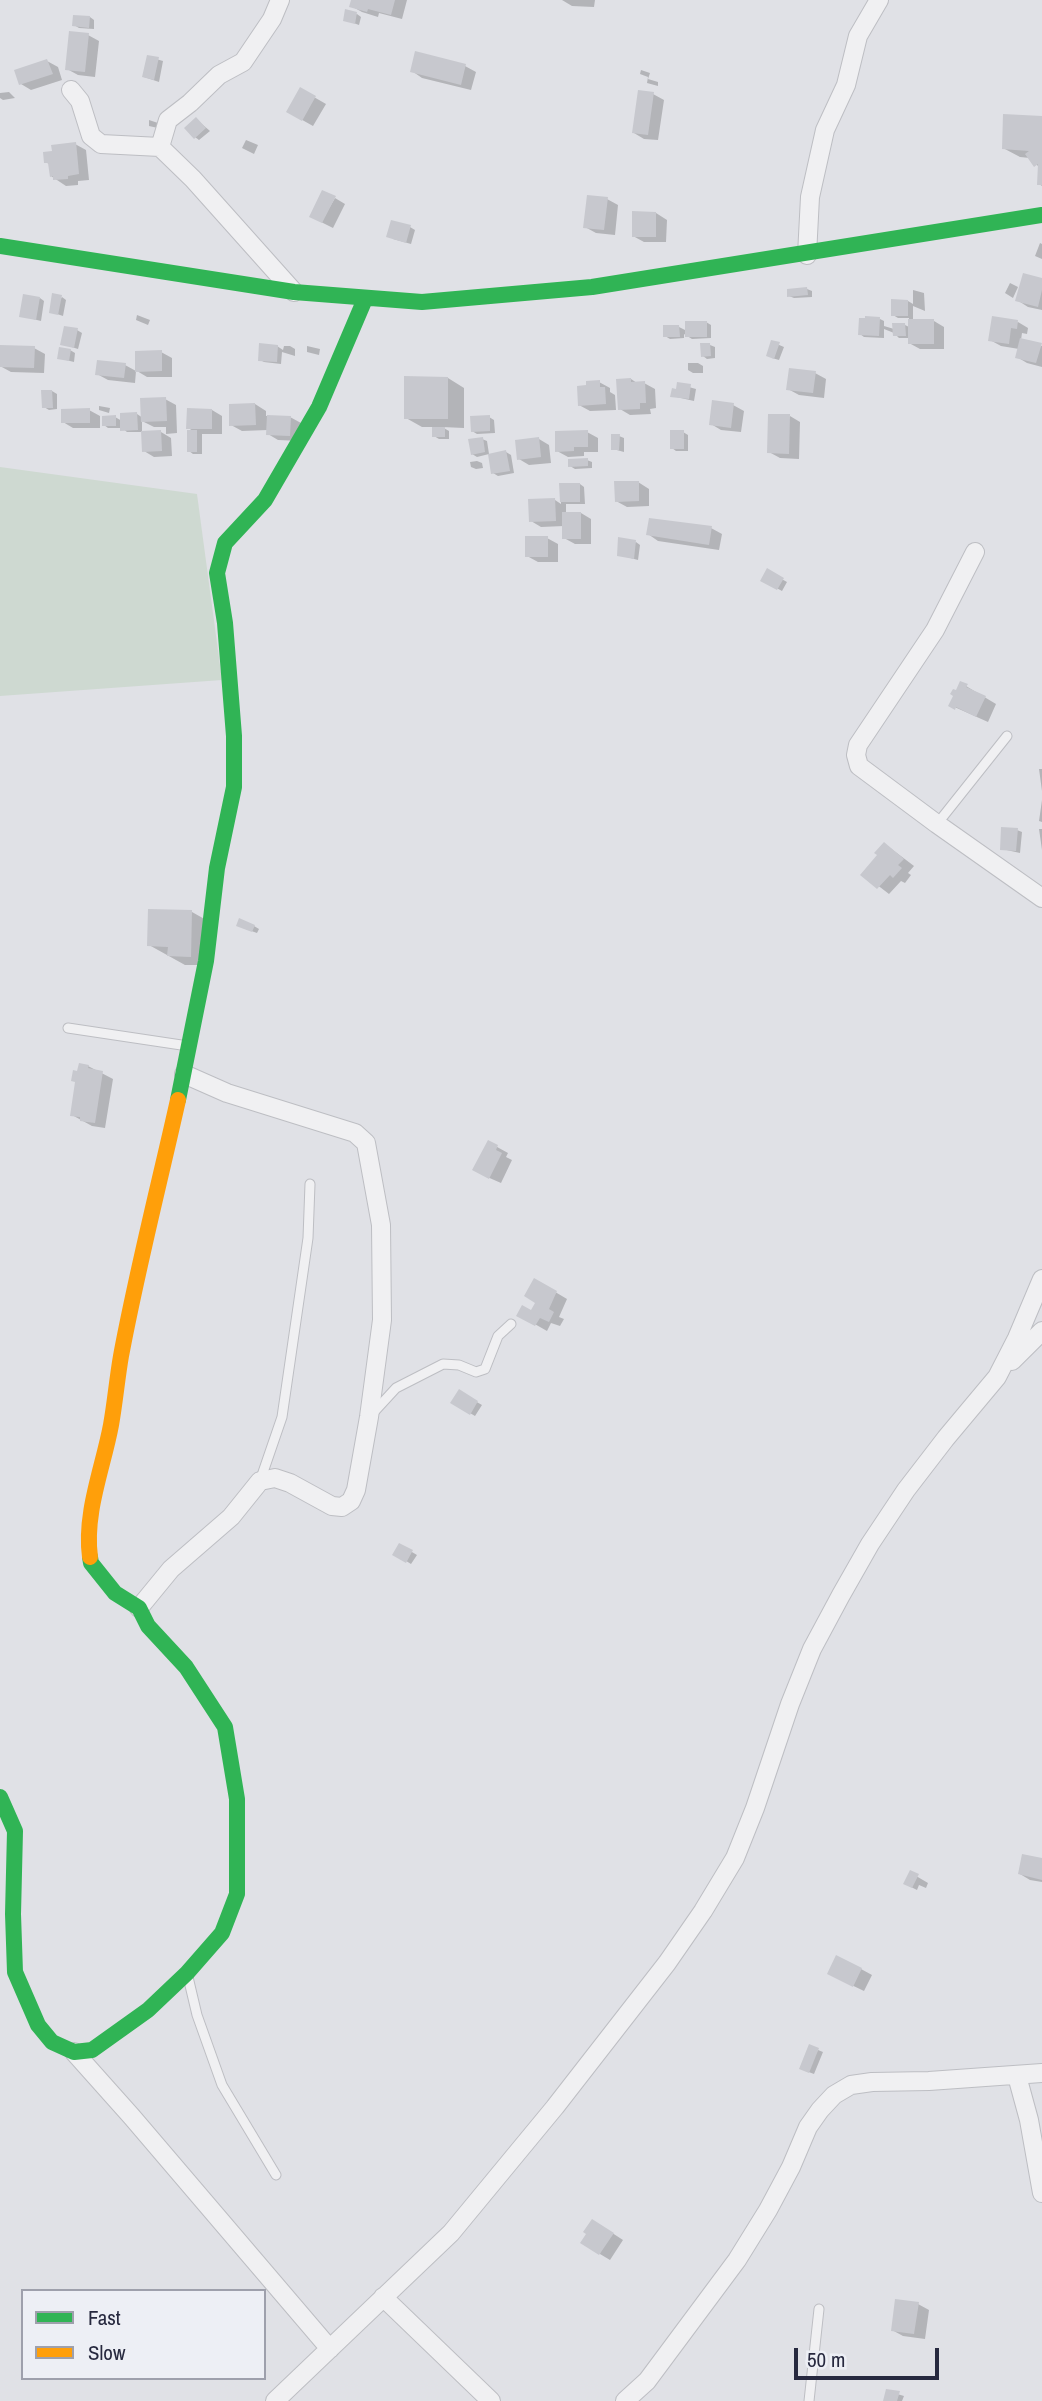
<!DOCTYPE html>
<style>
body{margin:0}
#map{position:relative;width:1042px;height:2401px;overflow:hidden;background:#e0e1e6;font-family:"Archivo Narrow",sans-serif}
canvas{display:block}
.legend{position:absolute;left:21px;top:2289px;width:245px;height:91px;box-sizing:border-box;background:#edeff5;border:2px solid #9ea0ac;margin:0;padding:9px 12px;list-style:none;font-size:21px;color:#27293f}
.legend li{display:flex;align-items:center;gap:14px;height:35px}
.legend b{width:35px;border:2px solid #9ea0ac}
.scale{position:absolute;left:794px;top:2348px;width:145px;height:32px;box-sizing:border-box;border:4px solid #27293f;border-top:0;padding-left:9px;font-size:21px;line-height:24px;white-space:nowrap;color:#27293f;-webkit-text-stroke:5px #edeff5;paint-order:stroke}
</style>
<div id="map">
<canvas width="1042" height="2401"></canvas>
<ul class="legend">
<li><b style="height:9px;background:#30b455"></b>Fast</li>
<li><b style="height:9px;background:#ff9f0a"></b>Slow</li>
</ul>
<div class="scale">50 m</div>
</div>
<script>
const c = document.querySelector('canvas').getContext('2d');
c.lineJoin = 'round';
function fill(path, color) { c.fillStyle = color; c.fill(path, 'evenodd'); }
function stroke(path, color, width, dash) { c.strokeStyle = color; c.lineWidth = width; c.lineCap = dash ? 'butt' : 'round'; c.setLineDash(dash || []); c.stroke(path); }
fill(new Path2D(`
 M 0,467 L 197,494 L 222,680 L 0,696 Z`), '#ced9d1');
fill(new Path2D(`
 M 353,0 L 407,0 L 402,19 L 379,13 L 378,17 L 362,12 L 351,6 Z
 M 562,0 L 595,0 L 594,7 L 572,6 Z
 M 357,14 L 361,17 L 359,25 L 345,20 Z
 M 90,17 L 94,20 L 94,29 L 79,28 L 74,25 Z
 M 88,35 L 99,41 L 95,77 L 78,75 L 67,69 Z
 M 149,57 L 163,61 L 159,82 L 144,77 Z
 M 47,61 L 58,67 L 62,80 L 31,90 L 21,84 Z
 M 465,66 L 476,72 L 471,90 L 422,78 L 412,71 Z
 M 641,70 L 650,73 L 648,79 L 658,82 L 658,86 L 647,83 L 648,77 L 640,74 Z
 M 300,89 L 326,104 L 313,126 L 288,112 Z
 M 9,92 L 15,98 L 3,100 L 0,98 L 0,93 Z
 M 653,94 L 664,100 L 658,140 L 644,139 L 634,133 Z
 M 1042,117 L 1042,186 L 1039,184 L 1040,168 L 1030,158 L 1020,157 L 1003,148 Z
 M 196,119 L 210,131 L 199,140 L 195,137 Z
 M 149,120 L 158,123 L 158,128 L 149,126 Z
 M 246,140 L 258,145 L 254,154 L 242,148 Z
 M 75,144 L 86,150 L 89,180 L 78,181 L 78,185 L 66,186 L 51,176 L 50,165 L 46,162 Z
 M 335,198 L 345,204 L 333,228 L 321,222 Z
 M 607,199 L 618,205 L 615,235 L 596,233 L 585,227 Z
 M 634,213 L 656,213 L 667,220 L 666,242 L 644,242 L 633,236 Z
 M 410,227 L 415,230 L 411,244 L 393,239 Z
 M 1040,243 L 1042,244 L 1042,259 L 1035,256 Z
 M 1042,279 L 1042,310 L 1028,307 L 1017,300 Z
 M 1010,283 L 1018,287 L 1013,298 L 1005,293 Z
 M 807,289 L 812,291 L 812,297 L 794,298 L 789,296 Z
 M 913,290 L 924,293 L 925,311 L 913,306 L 913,321 L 934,321 L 944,327 L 944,349 L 920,349 L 909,343 L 909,338 L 899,338 L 894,333 L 884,329 L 884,338 L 864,337 L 860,334 L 880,319 L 884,321 L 884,326 L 894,329 L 905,325 L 909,327 L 909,318 L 898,318 L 893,315 L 908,301 L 913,304 Z
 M 62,297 L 66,300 L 63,316 L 51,312 Z
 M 40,298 L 44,301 L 41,321 L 21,316 Z
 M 137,315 L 150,320 L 148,325 L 136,320 Z
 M 706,322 L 711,325 L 711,338 L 692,339 L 684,334 L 684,338 L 670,339 L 665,336 L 679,327 L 687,331 Z
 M 1018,322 L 1028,328 L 1027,334 L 1022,333 L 1021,340 L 1042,346 L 1042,367 L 1027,363 L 1017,357 L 1019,349 L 1001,346 L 990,340 Z
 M 77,330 L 82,333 L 78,349 L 62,344 Z
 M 772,342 L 784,347 L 779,360 L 772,358 Z
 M 710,345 L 715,347 L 715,358 L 707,359 L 703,356 Z
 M 277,346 L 283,350 L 284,346 L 290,346 L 295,349 L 295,356 L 282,352 L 281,364 L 264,362 L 260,360 Z
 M 307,346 L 320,349 L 319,355 L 307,352 Z
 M 0,347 L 34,348 L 45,354 L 44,373 L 11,372 L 0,366 Z
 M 70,350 L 75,353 L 74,362 L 58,358 Z
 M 161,352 L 172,358 L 172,377 L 147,377 L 137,371 Z
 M 688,363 L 698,363 L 703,366 L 703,373 L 693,373 L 688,370 Z
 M 125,365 L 136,371 L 135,383 L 108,380 L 97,374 Z
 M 815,373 L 826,379 L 824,398 L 799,395 L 788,389 Z
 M 448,378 L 464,388 L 464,428 L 442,427 L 449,431 L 449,439 L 439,439 L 434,436 L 434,427 L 422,427 L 406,418 Z
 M 631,379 L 637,383 L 644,383 L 655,389 L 656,408 L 650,409 L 651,414 L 630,415 L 620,409 Z
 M 599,382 L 610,388 L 610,392 L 615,395 L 616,410 L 590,411 L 579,405 L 588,387 Z
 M 678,384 L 696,389 L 694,401 L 672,396 L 677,391 Z
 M 52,391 L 57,394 L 57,409 L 49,410 L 44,407 Z
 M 165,399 L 176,405 L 177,433 L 166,434 L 166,427 L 154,427 L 142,421 L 142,432 L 127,432 L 122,428 L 108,428 L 104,425 L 115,417 L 122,421 L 137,414 L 143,418 Z
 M 255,404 L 266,411 L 266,416 L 290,417 L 301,423 L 300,441 L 278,440 L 268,434 L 268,430 L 242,431 L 231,425 Z
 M 733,405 L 744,411 L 741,432 L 721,430 L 711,424 Z
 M 99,406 L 110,408 L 109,413 L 99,410 Z
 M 89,410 L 100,416 L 100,428 L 73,428 L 63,422 Z
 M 212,410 L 222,416 L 222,434 L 202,434 L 202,454 L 193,454 L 189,451 L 195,432 L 188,428 Z
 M 790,416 L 800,422 L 799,459 L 780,458 L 769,452 Z
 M 489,417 L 494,420 L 495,433 L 477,434 L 472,431 Z
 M 161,432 L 171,438 L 172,456 L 154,457 L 144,451 Z
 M 587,432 L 598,438 L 598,452 L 584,452 L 584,456 L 568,457 L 557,451 Z
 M 683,432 L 688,435 L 688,451 L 676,451 L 672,448 Z
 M 619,436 L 624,438 L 624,452 L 613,449 Z
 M 482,439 L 487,441 L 489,454 L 477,457 L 472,454 Z
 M 539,439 L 549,445 L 551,463 L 529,465 L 519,459 Z
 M 506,452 L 511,455 L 514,473 L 498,476 L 493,473 Z
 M 587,460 L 592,462 L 592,468 L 575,469 L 570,466 Z
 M 477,461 L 482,463 L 483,468 L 476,469 L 471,467 L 470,462 Z
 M 638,482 L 649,489 L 649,506 L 627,507 L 616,501 Z
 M 580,484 L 584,487 L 585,504 L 566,504 L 566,513 L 581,513 L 591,519 L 591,544 L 575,544 L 564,538 L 564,526 L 541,527 L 531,521 L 555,500 L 561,504 L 561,485 Z
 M 711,528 L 722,534 L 719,550 L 658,541 L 648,534 Z
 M 547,538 L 558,544 L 558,562 L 538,562 L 527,556 Z
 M 636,542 L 640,545 L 638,560 L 619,555 Z
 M 767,571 L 787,582 L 782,591 L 762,580 Z
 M 961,683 L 996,704 L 988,722 L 950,705 Z
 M 1039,769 L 1042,769 L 1042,791 Z
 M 1042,800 L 1042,822 L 1039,821 Z
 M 1039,829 L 1042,829 L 1042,850 Z
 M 1017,830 L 1022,832 L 1020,853 L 1002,849 Z
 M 885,844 L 914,866 L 908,873 L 911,875 L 905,883 L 901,881 L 889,894 L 863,874 L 880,855 Z
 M 150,911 L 192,912 L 208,921 L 207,965 L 185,965 L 149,945 Z
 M 254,926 L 259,929 L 257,933 L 243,928 Z
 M 88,1066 L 113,1079 L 105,1128 L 92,1126 L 72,1115 L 79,1073 Z
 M 488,1142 L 508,1153 L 506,1157 L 512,1160 L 501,1183 L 485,1176 Z
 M 535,1280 L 567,1299 L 559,1317 L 564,1319 L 560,1326 L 551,1323 L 547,1331 L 519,1315 L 532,1313 L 538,1302 Z
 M 459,1392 L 482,1405 L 475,1416 L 453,1403 Z
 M 400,1545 L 417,1555 L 411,1564 L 395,1554 Z
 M 1042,1860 L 1042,1882 L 1030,1880 L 1020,1874 Z
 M 911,1873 L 928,1883 L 926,1888 L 919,1885 L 917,1890 L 905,1884 Z
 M 861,1969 L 872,1975 L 864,1991 L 839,1979 Z
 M 818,2050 L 823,2052 L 814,2074 L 806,2071 Z
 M 603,2227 L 623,2240 L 610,2260 L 600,2254 Z
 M 918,2304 L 929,2310 L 925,2339 L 903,2336 L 892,2330 Z
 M 887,2391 L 904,2396 L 902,2401 L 885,2401 Z`), '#0003');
fill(new Path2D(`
 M 351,0 L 395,0 L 391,15 L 368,9 L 367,12 L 349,7 Z
 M 345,9 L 357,12 L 355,24 L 343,21 Z
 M 73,15 L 90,16 L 89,28 L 72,26 Z
 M 69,31 L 89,33 L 85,72 L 65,70 Z
 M 415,51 L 466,64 L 461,85 L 410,72 Z
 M 147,55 L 159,57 L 154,80 L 142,77 Z
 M 47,59 L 53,74 L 19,85 L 14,70 Z
 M 300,87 L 316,96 L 302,121 L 286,112 Z
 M 638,90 L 654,92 L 648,135 L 632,133 Z
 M 1003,114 L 1042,116 L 1042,185 L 1037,185 L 1038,164 L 1034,167 L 1025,154 L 1029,151 L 1002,149 Z
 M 196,117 L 206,128 L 194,139 L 184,128 Z
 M 76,142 L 79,174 L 68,176 L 68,179 L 53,180 L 53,176 L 50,177 L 48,163 L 44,163 L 43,152 L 52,151 L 51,145 Z
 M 322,190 L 336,196 L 322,223 L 309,217 Z
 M 587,195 L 608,197 L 604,230 L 583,228 Z
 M 632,211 L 656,212 L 656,237 L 632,237 Z
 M 391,220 L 411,225 L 406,243 L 386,237 Z
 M 1023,273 L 1042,278 L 1042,290 L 1038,307 L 1015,301 Z
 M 807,287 L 808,295 L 787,297 L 787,289 Z
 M 52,293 L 62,295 L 58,315 L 49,313 Z
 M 23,294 L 40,297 L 36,320 L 19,317 Z
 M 891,299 L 908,300 L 908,316 L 891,316 Z
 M 865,316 L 880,317 L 879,336 L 858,335 L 859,318 L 865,318 Z
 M 992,316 L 1018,320 L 1017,329 L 1011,328 L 1009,344 L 988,341 Z
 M 908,319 L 934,319 L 934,344 L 908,344 Z
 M 685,321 L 707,321 L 707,337 L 685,337 Z
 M 892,323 L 905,323 L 906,336 L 893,336 Z
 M 663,325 L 679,325 L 680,337 L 663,337 Z
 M 64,326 L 78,328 L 74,348 L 60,345 Z
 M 1020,338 L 1042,343 L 1036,363 L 1015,358 Z
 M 771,340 L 780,342 L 774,359 L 766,356 Z
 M 259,343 L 278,345 L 277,362 L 258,361 Z
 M 700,343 L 710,343 L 711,356 L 701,357 Z
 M 0,345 L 35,346 L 34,368 L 0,367 Z
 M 59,347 L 71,349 L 69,361 L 57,359 Z
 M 162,350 L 162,371 L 135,372 L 135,351 Z
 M 97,360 L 126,363 L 124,378 L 95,375 Z
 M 789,368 L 816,371 L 813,393 L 786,390 Z
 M 404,376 L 448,377 L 448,419 L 404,419 Z
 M 631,378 L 631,382 L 645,381 L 646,403 L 640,403 L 640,409 L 618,410 L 616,379 Z
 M 600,380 L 600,387 L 605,387 L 606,404 L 578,406 L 577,386 L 586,385 L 586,381 Z
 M 677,382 L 691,384 L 689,399 L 670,397 L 672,388 L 676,389 Z
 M 41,390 L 52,390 L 53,408 L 42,408 Z
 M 166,397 L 167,421 L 141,422 L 140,398 Z
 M 712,400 L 734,403 L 731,428 L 709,425 Z
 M 255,403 L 256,425 L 229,426 L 229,404 Z
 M 90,408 L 90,423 L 61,423 L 61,409 Z
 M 187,408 L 212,409 L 212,429 L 186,429 Z
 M 137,412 L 138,430 L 120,431 L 120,413 Z
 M 768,414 L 790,414 L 789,454 L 767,453 Z
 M 116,415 L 116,426 L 102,426 L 102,416 Z
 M 267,415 L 291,416 L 290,436 L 266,435 Z
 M 490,415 L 490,431 L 471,432 L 470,416 Z
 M 432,427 L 445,427 L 445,437 L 432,437 Z
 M 161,430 L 162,451 L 142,452 L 141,431 Z
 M 187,430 L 197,430 L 197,452 L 187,452 Z
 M 588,430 L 588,447 L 574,447 L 574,451 L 555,452 L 555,431 Z
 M 670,430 L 684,430 L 684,449 L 670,449 Z
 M 611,434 L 620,434 L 619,450 L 611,450 Z
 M 483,437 L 485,452 L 471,455 L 468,439 Z
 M 539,437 L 541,457 L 517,460 L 515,440 Z
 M 506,450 L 510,471 L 491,474 L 488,454 Z
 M 588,458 L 588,466 L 568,467 L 568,459 Z
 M 614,481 L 639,481 L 639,501 L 615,502 Z
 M 559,483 L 580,483 L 580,502 L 560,502 Z
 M 555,498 L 556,521 L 529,522 L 528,499 Z
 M 562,512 L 581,512 L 581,539 L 562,539 Z
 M 649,518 L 712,526 L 709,545 L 646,535 Z
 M 525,536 L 548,536 L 548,557 L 525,557 Z
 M 618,537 L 636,540 L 634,559 L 617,556 Z
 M 767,568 L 784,578 L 777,590 L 760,581 Z
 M 960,681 L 968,684 L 966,687 L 986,696 L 976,717 L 956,707 L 955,710 L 948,706 L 953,696 L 950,694 L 953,689 L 956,690 Z
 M 1001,827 L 1018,828 L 1016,851 L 1000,850 Z
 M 884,842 L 904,859 L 898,865 L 902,868 L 893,878 L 890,875 L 877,889 L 860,875 L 877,855 L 874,853 Z
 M 148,909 L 192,910 L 191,957 L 167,956 L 168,947 L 147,946 Z
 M 239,918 L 255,925 L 252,932 L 236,926 Z
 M 79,1063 L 89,1065 L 88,1068 L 103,1071 L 95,1123 L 80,1121 L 80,1117 L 70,1116 L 75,1082 L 71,1081 L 73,1070 L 77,1071 Z
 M 488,1140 L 498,1145 L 496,1150 L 502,1153 L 489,1179 L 472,1170 Z
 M 534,1278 L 557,1291 L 549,1309 L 554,1312 L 549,1322 L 540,1318 L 535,1326 L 516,1316 L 522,1305 L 531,1310 L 535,1303 L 524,1296 Z
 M 459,1389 L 478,1401 L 470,1415 L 450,1403 Z
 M 399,1543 L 413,1550 L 406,1563 L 392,1555 Z
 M 1022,1854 L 1042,1858 L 1042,1880 L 1018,1874 Z
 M 910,1870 L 919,1874 L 912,1888 L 903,1884 Z
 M 836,1955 L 862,1968 L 853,1987 L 827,1974 Z
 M 809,2044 L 819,2048 L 809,2073 L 799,2069 Z
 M 592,2219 L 614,2233 L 599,2255 L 580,2243 L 586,2234 L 583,2232 Z
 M 895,2299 L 919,2302 L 914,2334 L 891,2331 Z
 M 886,2389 L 900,2391 L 897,2401 L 883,2401 Z`), '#c7c8ce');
const lane = new Path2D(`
 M 937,824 L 1007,736
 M 68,1028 L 188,1046
 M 373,1413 L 396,1388 L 443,1364 L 459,1365 L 476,1372 L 485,1369 L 498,1336 L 511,1324
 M 260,1481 L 282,1417 L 308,1238 L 310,1184
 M 188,1977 L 197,2015 L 222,2085 L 276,2175
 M 809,2401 L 819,2309`);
const street = new Path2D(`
 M 71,90 L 80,101 L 91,136 L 101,144 L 160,147 L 193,179 L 294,292
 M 160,147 L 168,120 L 190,103 L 219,75 L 243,62 L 272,19 L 280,0
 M 807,255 L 810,197 L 825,130 L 846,85 L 858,36 L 879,0
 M 975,552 L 935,630 L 858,745 L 856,755 L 859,766 L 937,824 L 1042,898
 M 1012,1361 L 1042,1331
 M 139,1608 L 171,1569 L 231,1517 L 260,1481 L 275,1478 L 290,1483 L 332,1506 L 342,1507 L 351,1501 L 356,1490 L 369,1417 L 382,1320 L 381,1225 L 366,1143 L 355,1133 L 227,1093 L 184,1074
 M 74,2052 L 132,2117 L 330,2349
 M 1017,2076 L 1029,2120 L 1042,2193
 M 383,2297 L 491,2401
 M 275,2401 L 451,2233 L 555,2107 L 667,1963 L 703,1911 L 735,1858 L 755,1808 L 790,1704 L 812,1649 L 841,1595 L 870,1544 L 906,1490 L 946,1438 L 997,1377 L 1017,1338 L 1042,1279
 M 625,2401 L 647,2381 L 737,2260 L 768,2210 L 791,2167 L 808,2127 L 820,2110 L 834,2095 L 851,2085 L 872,2082 L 929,2081 L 1042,2073`);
stroke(lane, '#bdbec3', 11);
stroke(street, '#bdbec3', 20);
stroke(lane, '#f0f0f2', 9);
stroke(street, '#f0f0f2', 18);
stroke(new Path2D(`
 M 0,246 L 294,292 L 422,302 L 592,287 L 1042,215
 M 178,1100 L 206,961 L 217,868 L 234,787 L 234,736 L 225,623 L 217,573 L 225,543 L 265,500 L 319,407 L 365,299
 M 0,1797 L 15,1831 L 13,1914 L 15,1972 L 38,2025 L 52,2042 L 74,2052 L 92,2050 L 148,2010 L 187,1973 L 222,1933 L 237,1894 L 237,1799 L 225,1727 L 186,1667 L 148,1626 L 139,1608 L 115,1593 L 91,1563 L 90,1557`), '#30b455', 16);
stroke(new Path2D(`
 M 90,1557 C 84,1513 103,1468 111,1425 C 115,1403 117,1379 121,1356 C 137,1270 159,1185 178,1100`), '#ff9f0a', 16);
</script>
